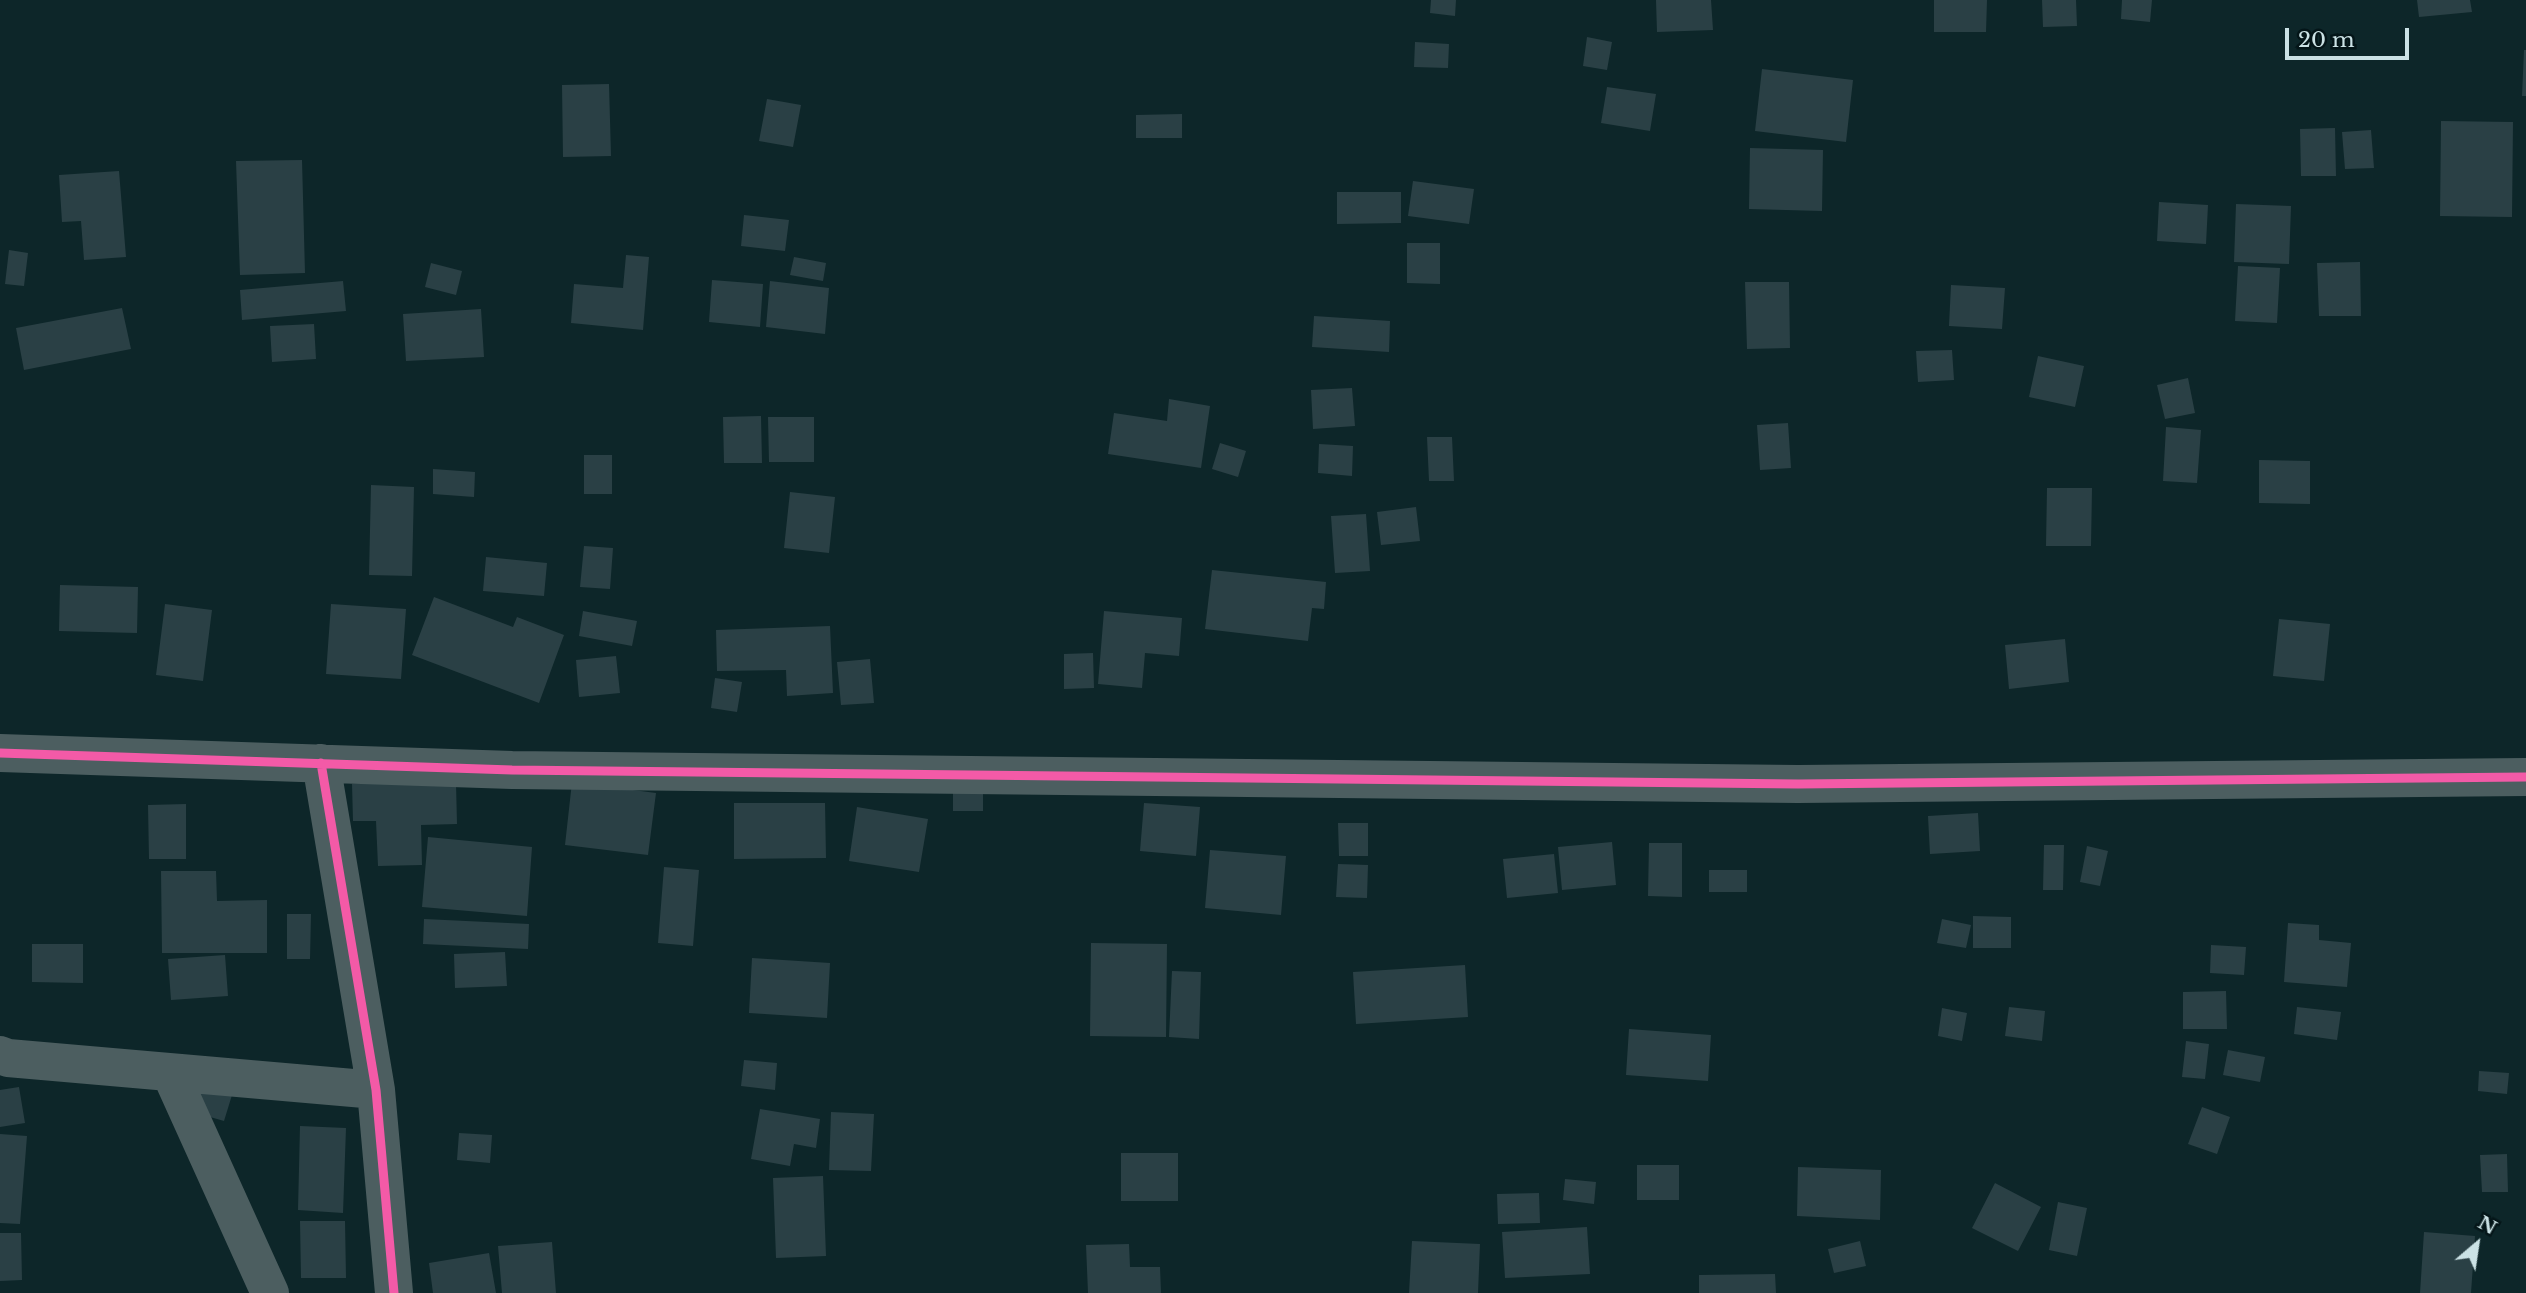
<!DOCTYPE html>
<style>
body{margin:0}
#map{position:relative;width:2526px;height:1293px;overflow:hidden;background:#0d2629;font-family:"Libre Baskerville",serif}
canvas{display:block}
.north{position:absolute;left:2442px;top:1209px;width:70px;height:70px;-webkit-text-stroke:5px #041518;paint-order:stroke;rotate:29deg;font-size:19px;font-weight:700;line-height:28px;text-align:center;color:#cbe2e5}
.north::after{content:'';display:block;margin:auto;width:24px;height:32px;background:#cbe2e5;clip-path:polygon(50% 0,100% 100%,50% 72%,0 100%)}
.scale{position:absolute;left:2285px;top:28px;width:124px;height:32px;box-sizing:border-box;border:4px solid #cbe2e5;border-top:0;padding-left:9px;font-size:21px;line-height:24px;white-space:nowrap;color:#cbe2e5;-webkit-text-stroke:5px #041518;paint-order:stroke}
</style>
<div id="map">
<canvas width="2526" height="1293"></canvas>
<div class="north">N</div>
<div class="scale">20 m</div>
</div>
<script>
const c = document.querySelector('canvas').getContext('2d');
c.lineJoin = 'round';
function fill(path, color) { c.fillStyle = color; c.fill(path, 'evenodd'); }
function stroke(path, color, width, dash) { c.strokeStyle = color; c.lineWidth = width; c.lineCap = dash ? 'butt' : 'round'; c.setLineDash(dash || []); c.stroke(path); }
fill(new Path2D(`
 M 1431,0 L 1456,0 L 1455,16 L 1430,13 Z
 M 1656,0 L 1711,0 L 1713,30 L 1657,32 Z
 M 1934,0 L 1987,0 L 1986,32 L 1934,32 Z
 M 2042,0 L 2076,0 L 2077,26 L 2043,27 Z
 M 2122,0 L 2152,0 L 2150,22 L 2121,19 Z
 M 2417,0 L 2470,0 L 2472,12 L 2419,17 Z
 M 1587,37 L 1612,42 L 1607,70 L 1583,66 Z
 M 1415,42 L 1449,44 L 1448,68 L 1414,67 Z
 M 2524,50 L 2526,50 L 2526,96 L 2522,96 Z
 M 1762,69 L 1853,80 L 1846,142 L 1755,131 Z
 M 609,84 L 611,156 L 563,157 L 562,85 Z
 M 1607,87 L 1656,94 L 1650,131 L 1601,123 Z
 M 767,99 L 801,105 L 793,147 L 759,141 Z
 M 1182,114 L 1182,138 L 1136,138 L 1136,115 Z
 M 2441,121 L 2513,122 L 2512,217 L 2440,216 Z
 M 2335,128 L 2336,176 L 2301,176 L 2300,129 Z
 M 2371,130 L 2374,168 L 2345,169 L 2342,132 Z
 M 1750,148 L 1823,150 L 1822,211 L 1749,209 Z
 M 302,160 L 305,273 L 240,275 L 236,161 Z
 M 119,171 L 126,257 L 84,260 L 81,221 L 62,222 L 59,175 Z
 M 1413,181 L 1474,189 L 1469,224 L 1408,216 Z
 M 1337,192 L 1401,192 L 1401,223 L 1337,224 Z
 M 2159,202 L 2208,205 L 2206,244 L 2157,241 Z
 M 2236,204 L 2291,206 L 2289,264 L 2234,262 Z
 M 744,215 L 789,220 L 785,251 L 741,246 Z
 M 1407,243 L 1440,243 L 1440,284 L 1407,283 Z
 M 9,250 L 28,253 L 24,286 L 5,284 Z
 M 626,255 L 649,257 L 643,330 L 571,323 L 574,284 L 623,288 Z
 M 794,257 L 826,263 L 823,281 L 790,275 Z
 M 2360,262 L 2361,316 L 2319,316 L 2317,263 Z
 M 431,263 L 462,271 L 456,295 L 425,287 Z
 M 2238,266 L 2280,268 L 2277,323 L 2235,321 Z
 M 712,280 L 763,284 L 760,327 L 709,322 Z
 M 343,281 L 346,311 L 242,320 L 240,290 Z
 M 770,281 L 829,288 L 825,334 L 766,327 Z
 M 1745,282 L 1789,282 L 1790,348 L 1747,349 Z
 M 1951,285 L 2005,288 L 2002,329 L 1949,326 Z
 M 122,308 L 131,349 L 24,370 L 16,328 Z
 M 481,309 L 484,357 L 406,361 L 403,314 Z
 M 1314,316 L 1390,321 L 1389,352 L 1312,347 Z
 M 314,324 L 316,359 L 272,362 L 270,326 Z
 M 1952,350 L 1954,380 L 1918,382 L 1916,351 Z
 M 2038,356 L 2084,366 L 2075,407 L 2029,397 Z
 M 2188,378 L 2195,413 L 2165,419 L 2157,385 Z
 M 1352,388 L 1355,426 L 1313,429 L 1311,390 Z
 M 1169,399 L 1210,406 L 1201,468 L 1108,454 L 1114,413 L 1167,421 Z
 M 761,416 L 762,463 L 724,463 L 723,417 Z
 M 768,417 L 814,417 L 814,462 L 769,462 Z
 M 1788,423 L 1791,468 L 1760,470 L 1757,425 Z
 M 2166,427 L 2201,430 L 2197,483 L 2163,481 Z
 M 1427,437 L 1452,437 L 1454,481 L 1429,481 Z
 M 1220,443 L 1246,451 L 1238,477 L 1212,469 Z
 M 1319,444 L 1353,446 L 1352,476 L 1318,473 Z
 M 584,455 L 612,455 L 612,494 L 584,494 Z
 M 2259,460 L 2310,461 L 2310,504 L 2259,503 Z
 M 433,469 L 475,472 L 474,497 L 433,494 Z
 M 371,485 L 414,487 L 412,576 L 369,575 Z
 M 2047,488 L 2092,488 L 2091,546 L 2046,546 Z
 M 790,492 L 835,497 L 829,553 L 784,548 Z
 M 1416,507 L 1420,541 L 1381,545 L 1377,512 Z
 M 1366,514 L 1370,571 L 1335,573 L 1331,516 Z
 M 584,546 L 613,548 L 610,589 L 580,587 Z
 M 486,557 L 547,563 L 544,596 L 483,591 Z
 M 1212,570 L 1326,582 L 1324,609 L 1312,608 L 1308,641 L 1205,629 Z
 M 60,585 L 138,587 L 137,633 L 59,631 Z
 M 434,597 L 513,627 L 517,617 L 564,635 L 539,703 L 412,655 Z
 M 165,604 L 212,610 L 203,681 L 156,675 Z
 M 331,604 L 406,609 L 401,679 L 326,674 Z
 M 583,611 L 637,621 L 632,646 L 579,636 Z
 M 1104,611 L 1182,618 L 1179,656 L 1145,653 L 1142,688 L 1098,684 Z
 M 2279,619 L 2330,624 L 2324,681 L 2273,676 Z
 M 830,626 L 833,693 L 787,696 L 786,670 L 717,671 L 716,630 Z
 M 2065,639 L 2069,682 L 2009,689 L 2005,645 Z
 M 1093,653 L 1094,688 L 1064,689 L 1064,654 Z
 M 616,656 L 620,693 L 579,697 L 576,660 Z
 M 870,659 L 874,703 L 841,705 L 837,662 Z
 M 715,678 L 742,682 L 737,712 L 711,708 Z
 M 983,779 L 983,811 L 953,811 L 953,780 Z
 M 572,782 L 656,793 L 648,855 L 565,845 Z
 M 456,783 L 457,824 L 421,825 L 422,865 L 378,866 L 376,821 L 353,821 L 352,784 Z
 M 734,803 L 825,803 L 826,858 L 734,859 Z
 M 1144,803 L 1200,807 L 1196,856 L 1140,851 Z
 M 186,804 L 186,859 L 149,859 L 148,805 Z
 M 857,807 L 928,819 L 919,872 L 849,861 Z
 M 1978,813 L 1980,851 L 1930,854 L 1928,816 Z
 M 1338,823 L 1368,823 L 1368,856 L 1339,856 Z
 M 428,837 L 532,847 L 527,916 L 422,907 Z
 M 1612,842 L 1616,885 L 1562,890 L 1558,847 Z
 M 1649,843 L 1682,843 L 1682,897 L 1648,896 Z
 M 2044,845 L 2064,845 L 2063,890 L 2043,890 Z
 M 2087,846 L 2108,851 L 2100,886 L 2080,882 Z
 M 1210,850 L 1286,856 L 1281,915 L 1205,908 Z
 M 1554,854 L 1558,893 L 1507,898 L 1503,859 Z
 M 1338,864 L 1368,865 L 1367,898 L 1336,897 Z
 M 664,867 L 699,870 L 693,946 L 658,943 Z
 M 1709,870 L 1747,870 L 1747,892 L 1709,892 Z
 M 161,871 L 216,871 L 217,901 L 267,900 L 267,953 L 162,953 Z
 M 287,914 L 311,914 L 310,959 L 287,959 Z
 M 1973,916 L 2011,917 L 2011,948 L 1973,948 Z
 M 424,919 L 529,924 L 528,949 L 423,944 Z
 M 1942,919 L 1971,925 L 1966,948 L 1937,943 Z
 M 2288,923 L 2319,925 L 2319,940 L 2351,943 L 2347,987 L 2284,982 Z
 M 1091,943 L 1167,944 L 1166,1037 L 1090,1036 Z
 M 32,944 L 83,944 L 83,983 L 32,982 Z
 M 2211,945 L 2246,947 L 2244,975 L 2210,973 Z
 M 505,952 L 507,986 L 455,988 L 454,954 Z
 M 225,955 L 228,996 L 171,1000 L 168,959 Z
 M 752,958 L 830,963 L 827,1018 L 749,1013 Z
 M 1465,965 L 1468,1017 L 1356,1024 L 1353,972 Z
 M 1172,971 L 1201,972 L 1199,1039 L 1169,1037 Z
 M 2226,991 L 2227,1029 L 2183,1029 L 2183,992 Z
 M 2009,1007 L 2045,1011 L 2042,1041 L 2005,1036 Z
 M 2297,1007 L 2341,1012 L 2337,1040 L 2294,1034 Z
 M 1942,1008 L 1967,1013 L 1962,1041 L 1938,1036 Z
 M 1629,1029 L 1711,1035 L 1708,1081 L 1626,1075 Z
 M 2186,1041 L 2209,1044 L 2205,1079 L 2182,1077 Z
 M 2228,1050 L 2265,1057 L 2260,1082 L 2223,1075 Z
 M 744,1060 L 777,1063 L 775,1090 L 741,1086 Z
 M 2479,1071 L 2509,1073 L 2507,1094 L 2478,1091 Z
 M 179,1079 L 232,1095 L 224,1121 L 172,1106 Z
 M 19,1087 L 25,1123 L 0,1127 L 0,1090 Z
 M 2202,1107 L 2230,1117 L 2217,1154 L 2188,1144 Z
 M 760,1109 L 820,1119 L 816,1148 L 794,1144 L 790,1166 L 751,1159 Z
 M 831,1112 L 874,1114 L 871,1171 L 829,1170 Z
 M 300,1126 L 346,1128 L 343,1213 L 298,1210 Z
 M 459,1133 L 492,1135 L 490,1163 L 457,1160 Z
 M 0,1134 L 27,1136 L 20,1224 L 0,1223 Z
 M 1121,1153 L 1178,1153 L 1178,1201 L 1121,1201 Z
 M 2507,1154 L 2508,1192 L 2482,1192 L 2480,1155 Z
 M 1637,1165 L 1679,1165 L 1679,1200 L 1637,1200 Z
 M 1798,1167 L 1881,1170 L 1880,1220 L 1797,1216 Z
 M 823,1176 L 826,1256 L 776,1258 L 773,1178 Z
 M 1565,1179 L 1596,1182 L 1594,1204 L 1563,1200 Z
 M 1995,1183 L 2041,1207 L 2018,1251 L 1972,1228 Z
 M 1539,1193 L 1540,1223 L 1498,1224 L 1497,1194 Z
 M 2058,1202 L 2087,1208 L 2077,1256 L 2049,1250 Z
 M 300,1221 L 345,1221 L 346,1278 L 301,1278 Z
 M 1587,1227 L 1590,1274 L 1505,1278 L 1502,1232 Z
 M 2424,1232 L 2475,1236 L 2471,1293 L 2420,1293 Z
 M 0,1233 L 21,1233 L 22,1280 L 0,1281 Z
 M 1412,1241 L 1480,1244 L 1478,1293 L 1409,1293 Z
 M 1860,1241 L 1866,1266 L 1834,1273 L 1828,1249 Z
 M 552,1242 L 556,1293 L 502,1293 L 498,1246 Z
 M 1129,1244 L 1130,1267 L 1160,1267 L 1161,1293 L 1088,1293 L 1086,1245 Z
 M 489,1253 L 496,1293 L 433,1293 L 429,1263 Z
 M 1775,1274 L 1776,1293 L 1699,1293 L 1699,1275 Z`), '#2a4045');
stroke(new Path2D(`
 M 0,753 L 512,770 L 1798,784 L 2526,777
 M 321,763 L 376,1090 L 394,1293
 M 0,1055 L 8,1058 L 376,1090
 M 170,1072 L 270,1293`), '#4c5e60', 38);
stroke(new Path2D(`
 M 0,753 L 512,770 L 1798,784 L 2526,777
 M 321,763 L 376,1090 L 394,1293`), '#f35aa7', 9);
</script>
